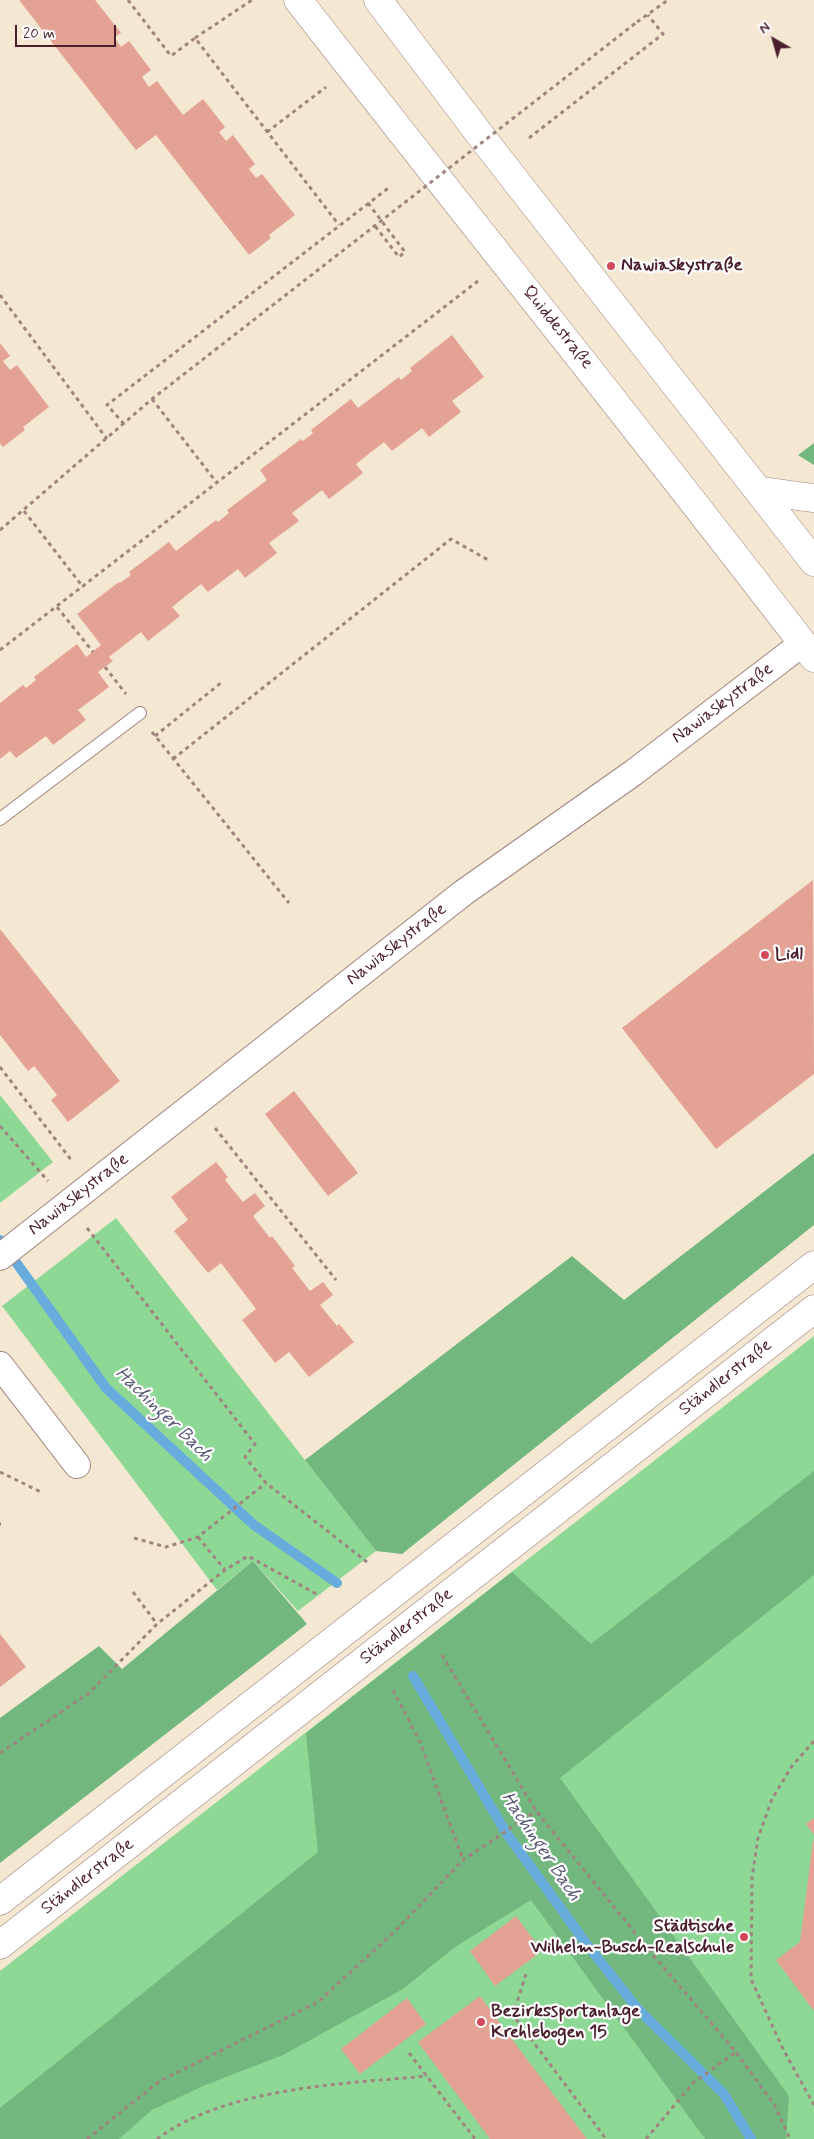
<!DOCTYPE html>
<meta charset="utf-8">
<style>
body{margin:0}
#map{position:relative;width:814px;height:2139px;overflow:hidden;background:#f5e8d2;font-family:Mynerve,sans-serif}
canvas{display:block}
.north{position:absolute;left:749px;top:15px;width:50px;height:50px;-webkit-text-stroke:4px #fff;paint-order:stroke;rotate:322deg;font-size:14px;font-weight:700;line-height:20px;text-align:center;color:#4a1f2b}
.north::after{content:'';display:block;margin:auto;width:18px;height:22px;background:#4a1f2b;clip-path:polygon(50% 0,100% 100%,50% 72%,0 100%)}
.scale{position:absolute;left:15px;top:25px;width:101px;height:22px;box-sizing:border-box;border:2px solid #4a1f2b;border-top:0;padding-left:6px;font-size:15px;line-height:18px;white-space:nowrap;color:#4a1f2b;-webkit-text-stroke:4px #fff;paint-order:stroke}
</style>
<div id="map">
<canvas width="814" height="2139"></canvas>
<div class="north">N</div>
<div class="scale">20 m</div>
</div>
<script>
const c = document.querySelector('canvas').getContext('2d');
c.lineJoin = 'round';
function fill(path, color) { c.fillStyle = color; c.fill(path, 'evenodd'); }
function stroke(path, color, width, dash) { c.strokeStyle = color; c.lineWidth = width; c.lineCap = dash ? 'butt' : 'round'; c.setLineDash(dash || []); c.stroke(path); }
function write(font, color, halo, rows, align = 'center') {
  c.font = font + ' Mynerve,sans-serif'; c.lineWidth = 4.5; c.setLineDash([]); c.textBaseline = 'middle'; c.strokeStyle = halo; c.fillStyle = color; for (const [text, x, y, turn = 0] of rows) {
    c.save(); c.translate(x, y); c.rotate((+turn || 0) * Math.PI / 180); c.textAlign = isNaN(turn) ? turn : align; if (halo) c.strokeText(text, 0, 0); c.fillText(text, 0, 0); c.restore();
  }
}
fill(new Path2D(`
 M 0,1095 L 53,1162 L 0,1203 Z
 M 116,1218 L 376,1551 L 298,1611 L 253,1561 L 217,1590 L 2,1306 Z
 M 814,1336 L 814,2139 L 0,2139 L 0,1971 Z`), '#8dd895');
fill(new Path2D(`
 M 814,443 L 814,465 L 798,455 Z
 M 814,1153 L 814,1225 L 402,1554 L 376,1551 L 305,1460 L 572,1256 L 624,1300 Z
 M 814,1471 L 814,1575 L 560,1778 L 789,2096 L 786,2139 L 705,2139 L 531,1900 L 455,1947 L 403,1989 L 283,2055 L 203,2086 L 152,2110 L 119,2139 L 0,2139 L 0,2108 L 318,1852 L 306,1733 L 512,1572 L 591,1644 Z
 M 253,1561 L 307,1624 L 0,1863 L 0,1718 L 99,1646 L 122,1669 Z`), '#72b87e');
stroke(new Path2D(`
 M 0,1240 L 106,1388 L 254,1525 L 337,1583
 M 413,1676 L 507,1834 L 585,1942 L 637,2008 L 724,2094 L 751,2139`), '#68acde', 10);
fill(new Path2D(`
 M 19,0 L 95,0 L 121,33 L 114,37 L 121,47 L 129,41 L 151,70 L 142,77 L 149,87 L 157,81 L 183,115 L 203,99 L 225,127 L 219,132 L 226,141 L 233,135 L 255,164 L 249,169 L 256,178 L 262,174 L 295,215 L 269,235 L 271,238 L 249,255 L 156,135 L 136,150 Z
 M 452,335 L 484,377 L 452,401 L 461,412 L 429,437 L 422,428 L 392,451 L 384,442 L 356,464 L 363,473 L 329,499 L 322,490 L 292,513 L 299,521 L 269,543 L 277,553 L 245,578 L 238,569 L 208,592 L 201,584 L 172,607 L 180,616 L 148,641 L 141,632 L 109,657 L 113,661 L 98,672 L 109,687 L 78,710 L 86,720 L 53,745 L 46,736 L 16,758 L 10,751 L 0,759 L 0,703 L 23,685 L 26,688 L 36,680 L 34,677 L 77,644 L 86,657 L 101,645 L 77,614 L 119,582 L 120,583 L 131,575 L 129,572 L 169,542 L 176,551 L 216,520 L 218,522 L 229,513 L 227,510 L 267,480 L 260,470 L 301,439 L 303,441 L 313,433 L 311,430 L 351,399 L 358,408 L 399,377 L 401,380 L 412,371 L 410,368 Z
 M 0,343 L 10,356 L 3,361 L 10,370 L 17,365 L 49,407 L 23,427 L 25,430 L 3,447 L 0,443 Z
 M 813,880 L 814,1074 L 716,1149 L 622,1028 Z
 M 0,929 L 120,1081 L 68,1122 L 51,1100 L 57,1095 L 34,1066 L 28,1071 L 0,1035 Z
 M 294,1091 L 358,1173 L 328,1196 L 265,1114 Z
 M 216,1162 L 228,1177 L 225,1180 L 243,1202 L 255,1193 L 265,1206 L 253,1216 L 270,1238 L 272,1236 L 295,1266 L 292,1268 L 310,1291 L 323,1282 L 333,1295 L 320,1305 L 337,1326 L 339,1324 L 354,1342 L 309,1377 L 289,1352 L 275,1363 L 242,1320 L 256,1309 L 221,1263 L 208,1273 L 174,1231 L 188,1220 L 171,1197 Z
 M 0,1634 L 26,1667 L 0,1687 Z
 M 814,1818 L 814,1835 L 806,1824 Z
 M 813,1841 L 814,1842 L 814,2011 L 776,1960 L 800,1942 Z
 M 516,1916 L 542,1951 L 495,1986 L 470,1951 Z
 M 480,1996 L 511,2038 L 587,2139 L 490,2139 L 418,2042 Z
 M 407,1998 L 426,2024 L 360,2074 L 341,2049 Z`), '#e3a293');
const service = new Path2D(`
 M 0,819 L 140,713`);
const minor = new Path2D(`
 M 0,1257 L 463,893 L 633,773 L 803,643
 M 0,1365 L 77,1465`);
const secondary = new Path2D(`
 M 298,0 C 469,220 645,437 814,658
 M 378,0 L 487,144 L 814,562
 M 760,491 L 814,498`);
const trunk = new Path2D(`
 M 0,1901 L 814,1265
 M 0,1945 L 814,1309`);
stroke(service, '#a0847e', 14);
stroke(minor, '#a0847e', 28);
stroke(secondary, '#a0847e', 29);
stroke(trunk, '#a0847e', 29);
stroke(new Path2D(`
 M 128,0 L 171,56 L 195,38 L 339,225
 M 637,22 L 668,0
 M 195,38 L 252,0
 M 267,132 L 326,87
 M 529,138 L 663,34 L 648,15
 M 368,203 L 405,252 L 399,257 L 375,226
 M 0,295 L 107,439
 M 152,399 L 217,483
 M 124,424 L 107,405 L 391,186
 M 24,511 L 83,587
 M 0,530 L 152,399 L 215,350
 M 57,607 L 93,652
 M 0,650 L 478,281
 M 105,667 L 126,694
 M 152,732 L 289,903
 M 155,736 L 222,682
 M 173,759 L 451,539 L 490,561
 M 0,1067 L 72,1161
 M 0,1126 L 48,1181
 M 215,1128 L 336,1280
 M 87,1228 L 255,1444 L 245,1457 L 266,1483 L 367,1562
 M 0,1472 L 41,1492
 M 0,1524 L 1,1524
 M 198,1537 L 225,1570
 M 134,1538 L 166,1547 L 198,1537 L 266,1483
 M 133,1592 L 157,1624
 M 442,1655 L 536,1811 L 653,1955 L 736,2052 L 775,2106 L 790,2139
 M 393,1690 L 421,1744 L 463,1860
 M 814,1741 L 792,1766 L 772,1799 L 758,1838 L 752,1878 L 751,1979 L 783,2049 L 814,2105
 M 0,1753 L 89,1693 L 157,1624 L 225,1570 L 248,1556 L 320,1596
 M 526,1974 L 513,2015 L 606,2139
 M 409,2053 L 475,2139
 M 87,2139 L 160,2081 L 318,2002 L 395,1931 L 463,1860 L 536,1811
 M 157,2139 C 227,2087 343,2084 427,2076
 M 646,2139 L 693,2083 L 736,2052`), '#a0847e', 3, [4, 4]);
stroke(service, '#fff', 12);
stroke(minor, '#fff', 26);
stroke(secondary, '#fff', 28);
stroke(trunk, '#fff', 28);
stroke(new Path2D(`
 M 215,350 L 637,22`), '#a0847e', 3, [4, 4]);
for (const [x, y, r, color] of [
 [611,266,5,"#d1495b"],
 [765,955,5,"#d1495b"],
 [744,1937,5,"#d1495b"],
 [481,2022,5,"#d1495b"]
]) { const dot = new Path2D(); dot.arc(x, y, r, 0, 2 * Math.PI); c.fillStyle = color; c.fill(dot); stroke(dot, '#fff', 2); }
write('bold 18px', '#4a1f2b', '#fff', [
 ["Nawiaskystraße",621,266],
 ["Lidl",775,955],
 ["Städtische",734,1927,"right"],
 ["Wilhelm-Busch-Realschule",734,1948,"right"],
 ["Bezirkssportanlage",491,2012],
 ["Krehlebogen 15",491,2033]
], 'left');
write('18px', '#4a1f2b', '#fff', [
 ["Quiddestraße",557,328,51],
 ["Nawiaskystraße",723,704,-37],
 ["Nawiaskystraße",397,945,-38],
 ["Nawiaskystraße",79,1195,-38],
 ["Ständlerstraße",726,1378,-38],
 ["Ständlerstraße",407,1627,-38],
 ["Ständlerstraße",88,1877,-38]
]);
write('italic 19px', '#565773', '#fff', [
 ["Hachinger Bach",163,1415,44],
 ["Hachinger Bach",540,1847,56]
]);
</script>
